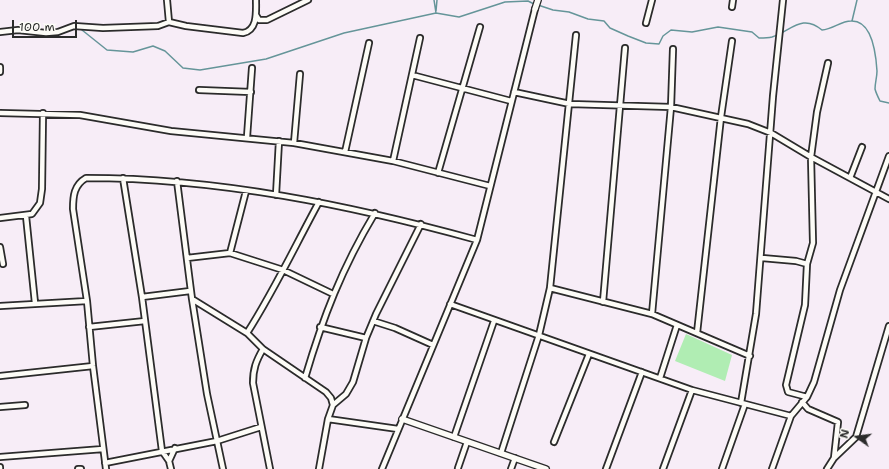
<!DOCTYPE html>
<style>
body{margin:0}
#map{position:relative;width:889px;height:469px;overflow:hidden;background:#f7edf7;font-family:"Shantell Sans",sans-serif}
canvas{display:block}
.north{position:absolute;left:837px;top:417px;width:40px;height:40px;-webkit-text-stroke:3px #fdfcf7;paint-order:stroke;rotate:284deg;font-size:11px;font-weight:700;line-height:16px;text-align:center;color:#2b2b2b}
.north::after{content:'';display:block;margin:auto;width:14px;height:18px;background:#2b2b2b;clip-path:polygon(50% 0,100% 100%,50% 72%,0 100%)}
.scale{position:absolute;left:12px;top:20px;width:65px;height:18px;box-sizing:border-box;border:2px solid #2b2b2b;border-top:0;padding-left:5px;font-size:12px;line-height:14px;white-space:nowrap;color:#2b2b2b;-webkit-text-stroke:3px #fdfcf7;paint-order:stroke}
</style>
<div id="map">
<canvas width="889" height="469"></canvas>
<div class="north">N</div>
<div class="scale">100 m</div>
</div>
<script>
const c = document.querySelector('canvas').getContext('2d');
c.lineJoin = 'round';
function fill(path, color) { c.fillStyle = color; c.fill(path, 'evenodd'); }
function stroke(path, color, width, dash) { c.strokeStyle = color; c.lineWidth = width; c.lineCap = dash ? 'butt' : 'round'; c.setLineDash(dash || []); c.stroke(path); }
fill(new Path2D(`
 M 686,334 L 732,355 L 725,381 L 675,361 Z`), '#b0edb3');
stroke(new Path2D(`
 M 434,0 L 436,13
 M 538,5 L 553,10 L 569,12 L 588,19 L 604,21 L 610,28 L 628,36 L 646,43 L 659,44 L 663,36 L 671,30 L 692,32 L 718,27 L 752,32 L 759,38 C 763,38 768,38 772,37 C 791,31 802,13 822,30 C 833,29 841,21 851,21 C 873,20 876,55 877,71 C 877,77 875,83 875,89 C 876,93 878,97 880,101 L 889,103
 M 436,11 L 437,0
 M 852,21 L 857,0
 M 82,30 L 107,50 L 133,52 L 153,46 L 165,51 L 183,68 L 200,70 L 266,59 L 344,33 L 436,13 L 459,17 L 505,2 L 528,1 L 534,4`), '#659599', 1.5);
const minor = new Path2D(`
 M 167,0 L 169,22 L 186,26 L 243,33 C 258,30 256,12 256,0
 M 732,7 L 733,0
 M 256,15 L 259,20 L 267,20 L 308,0
 M 646,23 L 652,0
 M 0,32 L 18,30 L 46,33 L 58,32 L 74,26 L 103,28 L 158,26 L 169,22
 M 0,67 L 0,72
 M 412,75 L 511,101
 M 199,90 L 251,92
 M 514,92 L 570,104 L 671,107 L 748,124 L 771,133 L 811,157 L 889,199
 M 0,113 L 80,115 L 171,131 L 294,143 L 393,161 L 490,186
 M 247,137 L 252,68
 M 294,143 L 300,74
 M 345,152 L 369,43
 M 393,161 L 420,38
 M 438,173 L 480,27
 M 123,178 L 142,297 L 162,451 L 169,461 L 171,469
 M 850,178 L 862,147
 M 177,181 L 192,299 L 247,333 L 263,349 L 326,392 L 331,398 L 333,405 L 328,419 L 319,469
 M 276,195 L 279,141
 M 26,216 L 35,303
 M 0,218 L 32,214 L 40,203 L 42,189 L 43,113
 M 0,247 L 3,264
 M 230,253 L 246,191
 M 187,258 L 230,253 L 283,270 L 333,294
 M 762,258 L 796,261 L 807,264 L 813,243 L 811,157 L 817,112 L 828,63
 M 550,288 L 652,314 L 750,356
 M 142,297 L 190,291
 M 192,299 L 207,394 L 223,469
 M 603,302 L 625,48
 M 450,304 L 692,390 L 791,416
 M 0,306 L 87,301
 M 652,314 L 671,107 L 673,49
 M 373,321 L 395,328 L 433,345
 M 89,327 L 145,321
 M 320,327 L 366,338
 M 247,333 C 274,291 295,246 319,202
 M 697,333 L 721,117 L 732,41
 M 263,349 C 256,361 253,369 253,383 L 270,469
 M 0,376 L 93,366
 M 305,378 C 323,317 342,268 375,213
 M 660,378 L 677,325
 M 807,397 L 788,392 L 786,385 L 805,305 L 807,264
 M 802,402 L 808,409 L 838,422 L 834,458
 M 741,403 L 756,314 L 773,96 L 783,0
 M 333,405 L 346,394 L 353,382 L 366,338 L 376,314 L 421,224
 M 0,407 L 25,405
 M 328,419 L 398,429
 M 454,437 L 494,321
 M 554,442 L 589,354
 M 501,453 L 539,335 L 550,288 L 576,35
 M 0,457 L 103,449
 M 169,461 L 175,448
 M 105,463 L 217,441 L 261,427
 M 0,467 L 0,469
 M 458,468 L 467,442
 M 78,469 L 81,469
 M 106,469 L 93,366 L 87,301 L 73,209 C 73,196 74,185 86,178 C 218,178 350,205 477,240
 M 382,469 L 477,240 L 535,9
 M 511,469 L 515,458
 M 606,469 L 642,372
 M 663,469 L 692,390
 M 722,469 L 745,404
 M 772,469 L 791,416 L 807,397 L 814,382 L 840,290 L 889,156
 M 827,469 L 834,458 L 856,437 L 889,326`);
const tertiary = new Path2D(`
 M 535,9 L 538,0
 M 402,419 L 546,469`);
stroke(minor, '#2b2b2b', 8);
stroke(tertiary, '#2b2b2b', 8);
stroke(minor, '#fdfcf7', 4.5);
stroke(tertiary, '#fdfcf7', 5.5);
</script>
